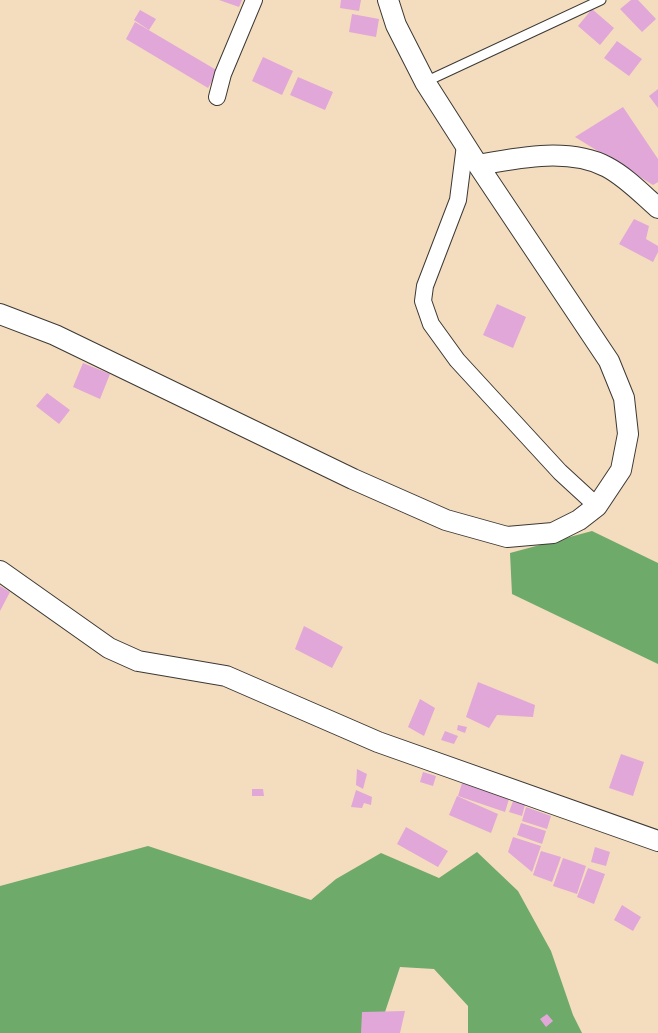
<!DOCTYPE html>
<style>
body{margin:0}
canvas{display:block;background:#f4dcbe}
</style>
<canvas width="658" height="1033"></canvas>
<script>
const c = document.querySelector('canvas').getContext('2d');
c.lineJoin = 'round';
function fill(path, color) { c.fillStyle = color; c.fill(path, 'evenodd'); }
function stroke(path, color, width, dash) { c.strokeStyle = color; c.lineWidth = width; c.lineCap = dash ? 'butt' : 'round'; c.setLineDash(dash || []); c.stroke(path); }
fill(new Path2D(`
 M 592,531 L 658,563 L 658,664 L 512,594 L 510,553 Z
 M 148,846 L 311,900 L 336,879 L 381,853 L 439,878 L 477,852 L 518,891 L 551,951 L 573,1015 L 582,1033 L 468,1033 L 468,1006 L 434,969 L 400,967 L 378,1033 L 0,1033 L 0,886 Z`), '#6eaa6a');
fill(new Path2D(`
 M 219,0 L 242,0 L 239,7 Z
 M 341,0 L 361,0 L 359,11 L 340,8 Z
 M 631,0 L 638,0 L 656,19 L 642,32 L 620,9 Z
 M 592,9 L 614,28 L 600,45 L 578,26 Z
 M 140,10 L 156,19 L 149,30 L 134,20 Z
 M 352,14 L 379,19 L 376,37 L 349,32 Z
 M 135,22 L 218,71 L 208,88 L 126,39 Z
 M 617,41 L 642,59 L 629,76 L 604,58 Z
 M 263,57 L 293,71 L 282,95 L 252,81 Z
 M 298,77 L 333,92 L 325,110 L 290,95 Z
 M 658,89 L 658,108 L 649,96 Z
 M 623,107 L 658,159 L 658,182 L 653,185 L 575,137 Z
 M 634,219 L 649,226 L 646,239 L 658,246 L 658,252 L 653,262 L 619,244 Z
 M 497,304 L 526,317 L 513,348 L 483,335 Z
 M 83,363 L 110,374 L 100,399 L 73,387 Z
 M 47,393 L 70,410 L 59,424 L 36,406 Z
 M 0,586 L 10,592 L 0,611 Z
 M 304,626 L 343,647 L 332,668 L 295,649 Z
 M 478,682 L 535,705 L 533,717 L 497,715 L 489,728 L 466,717 Z
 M 420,699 L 435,708 L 424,736 L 408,727 Z
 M 458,725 L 467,727 L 465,733 L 457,730 Z
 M 445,731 L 458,736 L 454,744 L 441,740 Z
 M 621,754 L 644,762 L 633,796 L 609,788 Z
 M 357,769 L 367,774 L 363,789 L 356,785 Z
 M 423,772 L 436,776 L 433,786 L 420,782 Z
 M 462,783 L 509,799 L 505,812 L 458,796 Z
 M 252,789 L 263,789 L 264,796 L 252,796 Z
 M 356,790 L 372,797 L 371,805 L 364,803 L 362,808 L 351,807 Z
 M 457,796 L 498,814 L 491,833 L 449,815 Z
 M 513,801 L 525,805 L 522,816 L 509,812 Z
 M 526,807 L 551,816 L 547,829 L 522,821 Z
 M 521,823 L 546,831 L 542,844 L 517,835 Z
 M 406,827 L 448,851 L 438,867 L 397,844 Z
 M 513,837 L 541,846 L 532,872 L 508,852 Z
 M 595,847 L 610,852 L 606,866 L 591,862 Z
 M 541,851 L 561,857 L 552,882 L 533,875 Z
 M 563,858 L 586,866 L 577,894 L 553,886 Z
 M 588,868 L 605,874 L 594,904 L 577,897 Z
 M 622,905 L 641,917 L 633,931 L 614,920 Z
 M 405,1011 L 400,1033 L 361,1033 L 362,1012 Z
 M 547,1014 L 553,1021 L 546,1027 L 540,1019 Z`), '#e1a7d8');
const service = new Path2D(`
 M 425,82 L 601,0`);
const minor = new Path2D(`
 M 217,97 L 223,74 L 254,0
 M 465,145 L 458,200 L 425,286 L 423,301 L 431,324 L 457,360 L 560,472 L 597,506`);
const tertiary = new Path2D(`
 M 478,165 C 517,158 569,147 607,167 C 626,177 642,194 658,208
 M 0,314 L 55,335 L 353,479 L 446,520 L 507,537 L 553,533 L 579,520 L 597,506 L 621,470 L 628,434 L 624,398 L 609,361 L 478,165 L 425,82 L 396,25 L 388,0
 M 0,571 L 109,648 L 138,661 L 226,676 L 378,742 L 658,841`);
stroke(service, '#3c3934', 11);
stroke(minor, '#3c3934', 18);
stroke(tertiary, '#3c3934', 22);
stroke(service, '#fff', 9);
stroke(minor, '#fff', 16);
stroke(tertiary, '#fff', 20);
</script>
